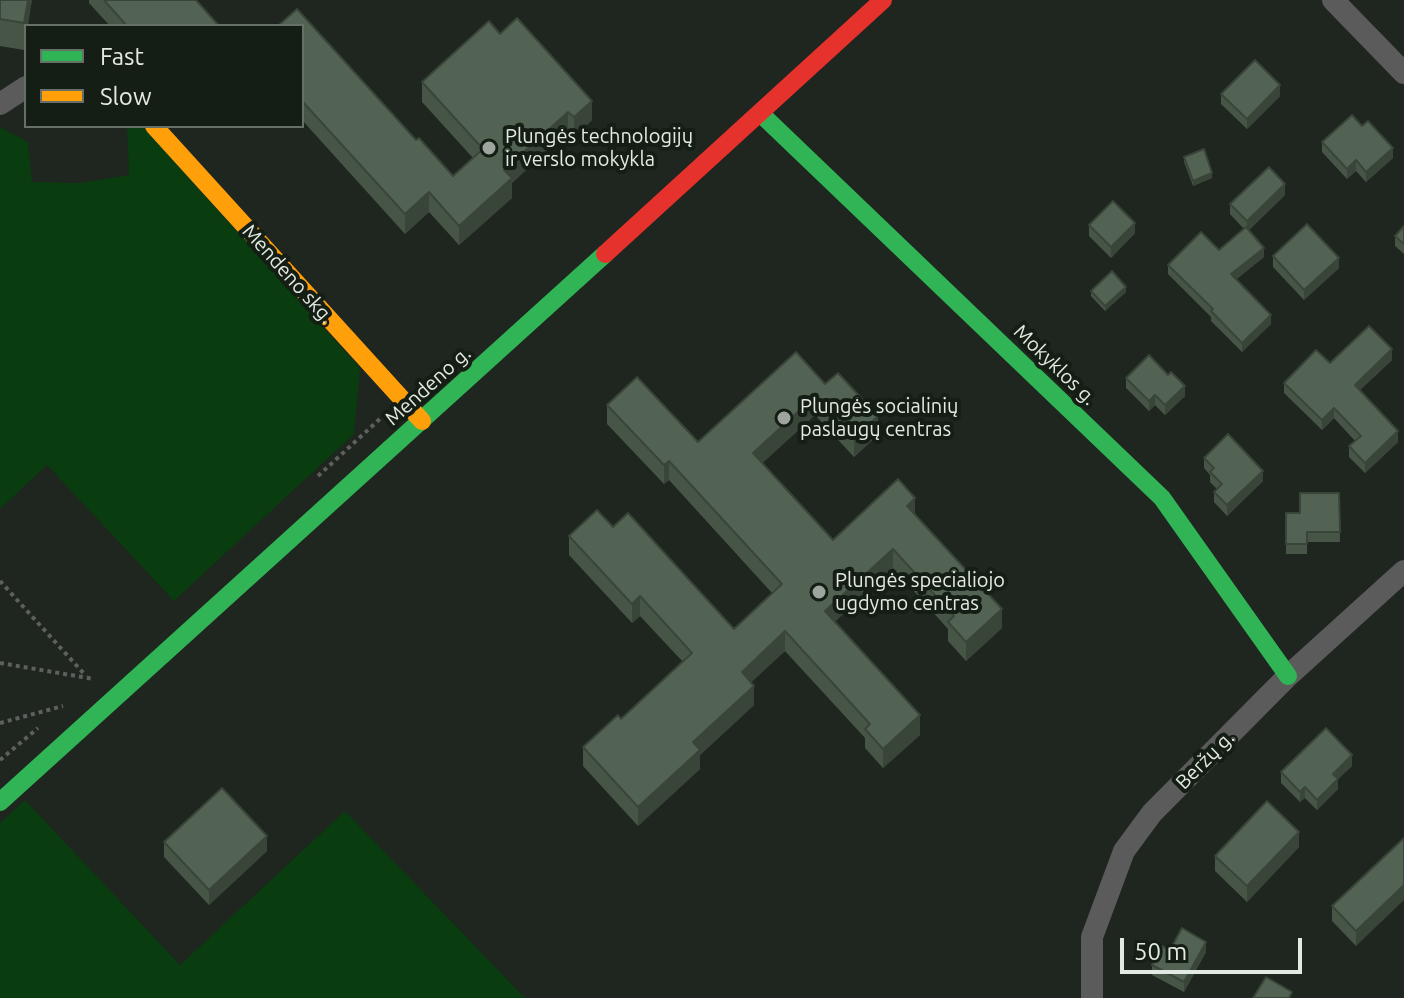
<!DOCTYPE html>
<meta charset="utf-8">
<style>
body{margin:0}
#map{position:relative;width:1404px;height:998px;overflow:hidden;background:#1f251f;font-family:Ubuntu,sans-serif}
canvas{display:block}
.legend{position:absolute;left:24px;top:24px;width:280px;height:104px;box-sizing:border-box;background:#141e14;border:2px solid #677066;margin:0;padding:10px 14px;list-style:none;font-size:24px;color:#e3eae2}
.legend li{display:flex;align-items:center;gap:16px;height:40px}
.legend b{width:40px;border:2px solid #677066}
.scale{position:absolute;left:1120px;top:938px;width:182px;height:36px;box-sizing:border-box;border:4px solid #e3eae2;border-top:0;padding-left:10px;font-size:24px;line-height:28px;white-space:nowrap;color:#e3eae2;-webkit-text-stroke:6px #141e14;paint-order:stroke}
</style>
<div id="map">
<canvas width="1404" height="998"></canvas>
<ul class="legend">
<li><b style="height:10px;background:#30b455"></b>Fast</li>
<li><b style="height:10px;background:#ff9f0a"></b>Slow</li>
</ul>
<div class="scale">50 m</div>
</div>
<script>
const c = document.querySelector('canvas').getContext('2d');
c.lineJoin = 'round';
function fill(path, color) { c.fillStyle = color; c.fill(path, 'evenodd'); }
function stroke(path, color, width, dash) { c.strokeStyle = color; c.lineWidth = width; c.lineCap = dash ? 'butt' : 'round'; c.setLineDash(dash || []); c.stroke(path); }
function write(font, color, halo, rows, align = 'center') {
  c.font = font + ' Ubuntu,sans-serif'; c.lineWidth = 8; c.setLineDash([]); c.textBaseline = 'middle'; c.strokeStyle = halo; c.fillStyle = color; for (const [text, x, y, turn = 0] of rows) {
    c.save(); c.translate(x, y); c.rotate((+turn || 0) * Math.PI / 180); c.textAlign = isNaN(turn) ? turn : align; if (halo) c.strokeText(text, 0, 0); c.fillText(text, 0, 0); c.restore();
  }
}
fill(new Path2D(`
 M 127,126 L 142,126 L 360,368 L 354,434 L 174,601 L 47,465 L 0,509 L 0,127 L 28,142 L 32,182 L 80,183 L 129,175 Z
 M 25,800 L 180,965 L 345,811 L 525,998 L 0,998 L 0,823 Z`), '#093c0e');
stroke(new Path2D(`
 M 318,476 L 382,417
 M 0,581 L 86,676
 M 0,663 L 94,679
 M 0,723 L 63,706
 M 0,760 L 38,728`), '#5e605d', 4, [4, 4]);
stroke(new Path2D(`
 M 1333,0 L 1404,73
 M 0,104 L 26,87
 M 1092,998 L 1092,937 L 1124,851 L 1152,813 L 1288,676 L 1404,571`), '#5b5b5b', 22);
stroke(new Path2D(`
 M 760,113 L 1162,498 L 1288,676
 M 0,802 L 605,254`), '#30b455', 18);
stroke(new Path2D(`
 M 154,126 L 422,421`), '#ff9f0a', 18);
stroke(new Path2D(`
 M 605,254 L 883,0`), '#e5322d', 18);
fill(new Path2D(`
 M 0,0 L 32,0 L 26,26 L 24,50 L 0,46 Z
 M 89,0 L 196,0 L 219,26 L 110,26 L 89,3 Z
 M 302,26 L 453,176 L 473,158 L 422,102 L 422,82 L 500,34 L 592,120 L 574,137 L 568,131 L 512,183 L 512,198 L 459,245 L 429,212 L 405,234 L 302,120 Z
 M 1221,94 L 1280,96 L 1247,129 L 1221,104 Z
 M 1322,142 L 1393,158 L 1366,182 L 1356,171 L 1347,179 L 1322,152 Z
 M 1184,157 L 1212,178 L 1193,186 L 1184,162 Z
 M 1285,195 L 1249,230 L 1264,257 L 1236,279 L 1271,324 L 1242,352 L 1211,321 L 1211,317 L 1168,274 L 1168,265 L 1219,250 L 1244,229 L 1230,214 L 1230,204 Z
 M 1089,225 L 1135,233 L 1111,258 L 1089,236 Z
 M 1404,226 L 1404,254 L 1395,246 L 1395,236 Z
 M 1273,256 L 1339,268 L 1304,300 L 1273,267 Z
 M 1091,291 L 1126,292 L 1105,311 L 1091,296 Z
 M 1392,360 L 1360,390 L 1398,442 L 1365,473 L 1349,457 L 1349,446 L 1355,441 L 1334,418 L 1322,430 L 1284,393 L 1284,383 L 1330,363 Z
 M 1126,378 L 1185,396 L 1165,415 L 1155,405 L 1149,411 L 1126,388 Z
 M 825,384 L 878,435 L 854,457 L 815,415 L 762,463 L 833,540 L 915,514 L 1002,628 L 966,661 L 948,641 L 948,629 L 893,568 L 834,622 L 920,735 L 883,768 L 865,748 L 865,738 L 785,651 L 751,682 L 754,705 L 700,755 L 700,769 L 638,826 L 583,766 L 583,747 L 621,719 L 683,662 L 640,616 L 632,623 L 569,555 L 569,536 L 613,527 L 734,629 L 772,593 L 669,480 L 664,484 L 607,424 L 607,405 L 698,442 Z
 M 1204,458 L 1263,481 L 1227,516 L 1214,502 L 1214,492 L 1217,489 L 1210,482 L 1210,475 L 1204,468 Z
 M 1339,493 L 1340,542 L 1307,542 L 1307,554 L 1286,554 L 1286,513 L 1300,513 Z
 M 1352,766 L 1338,779 L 1338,789 L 1317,810 L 1305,798 L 1300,802 L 1281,783 L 1281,772 Z
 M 1404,838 L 1356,946 L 1332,921 L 1332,906 Z
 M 164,842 L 267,851 L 209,905 L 164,857 Z
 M 1299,847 L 1247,902 L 1215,871 L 1215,856 Z
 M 1170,950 L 1206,952 L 1184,992 L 1152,975 L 1152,965 Z`), '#475547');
fill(new Path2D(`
 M 28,0 L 32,0 L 28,26 L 26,26 L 24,50 L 24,23 Z
 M 1280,85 L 1280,96 L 1247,129 L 1247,119 Z
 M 592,101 L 592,120 L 574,137 L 574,117 Z
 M 568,112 L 568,131 L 512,183 L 512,198 L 459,245 L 459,226 L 504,170 Z
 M 1393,148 L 1393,158 L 1366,182 L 1366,172 Z
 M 1356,160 L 1356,171 L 1347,179 L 1347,169 Z
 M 1212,173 L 1212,178 L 1193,186 L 1193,181 Z
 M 1285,184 L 1285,195 L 1247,232 L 1247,221 Z
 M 429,192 L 429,212 L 405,234 L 405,214 Z
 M 1135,223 L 1135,233 L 1111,258 L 1111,247 Z
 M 1264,248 L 1264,257 L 1231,284 L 1231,274 Z
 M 1339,258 L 1339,268 L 1304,300 L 1304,290 Z
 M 1126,287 L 1126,292 L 1105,311 L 1105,306 Z
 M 1271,315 L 1271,324 L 1242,352 L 1242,343 Z
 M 1392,349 L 1392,360 L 1355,395 L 1355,385 Z
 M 1185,386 L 1185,396 L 1165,415 L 1165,405 Z
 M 1155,395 L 1155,405 L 1149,411 L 1149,401 Z
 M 815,396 L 815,415 L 753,472 L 753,453 Z
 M 1334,408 L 1334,418 L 1322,430 L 1322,420 Z
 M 878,416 L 878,435 L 854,457 L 854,438 Z
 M 1398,431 L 1398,442 L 1365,473 L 1365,463 Z
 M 669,461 L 669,480 L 664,484 L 664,465 Z
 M 1263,471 L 1263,481 L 1227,516 L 1227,505 Z
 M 915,498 L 915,517 L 907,506 Z
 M 893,549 L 893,568 L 825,631 L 825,611 Z
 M 640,596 L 640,616 L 632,623 L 632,604 Z
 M 1002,609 L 1002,628 L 966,661 L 966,642 Z
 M 785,631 L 785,651 L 742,691 L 742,672 Z
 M 754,686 L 754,705 L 700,755 L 700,769 L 638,826 L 638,807 L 693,742 Z
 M 920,715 L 920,735 L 883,768 L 883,749 Z
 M 1352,755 L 1352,766 L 1333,784 L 1333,774 Z
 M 1338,779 L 1338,789 L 1317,810 L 1317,800 Z
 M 1305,787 L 1305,798 L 1300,802 L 1300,792 Z
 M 1299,832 L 1299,847 L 1247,902 L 1247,886 Z
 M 267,836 L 267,851 L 209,905 L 209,890 Z
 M 1404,885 L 1404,900 L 1356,946 L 1356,931 Z
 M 1206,942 L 1206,952 L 1184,992 L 1184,982 Z`), '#3a453a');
const building = new Path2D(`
 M 0,0 L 28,0 L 24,23 L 0,19 Z
 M 104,0 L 196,0 L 219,26 L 127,26 Z
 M 297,9 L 416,140 L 419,138 L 453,176 L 483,149 L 422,82 L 489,21 L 500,34 L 517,18 L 592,101 L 574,117 L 568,112 L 504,170 L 512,178 L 459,226 L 429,192 L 405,214 L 302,101 L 302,26 L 278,26 Z
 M 1255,60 L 1280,85 L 1247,119 L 1221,94 Z
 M 1352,115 L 1362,126 L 1368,121 L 1393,148 L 1366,172 L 1356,160 L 1347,169 L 1322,142 Z
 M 1204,149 L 1212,173 L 1193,181 L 1184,157 Z
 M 1269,167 L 1285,184 L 1247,221 L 1230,204 Z
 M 1113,201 L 1135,223 L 1111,247 L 1089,225 Z
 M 1307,224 L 1339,258 L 1304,290 L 1273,256 Z
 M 1404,226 L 1404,244 L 1395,236 Z
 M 1246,227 L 1264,248 L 1231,274 L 1271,315 L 1242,343 L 1211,311 L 1213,309 L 1168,265 L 1201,232 L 1219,250 Z
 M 1112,271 L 1126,287 L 1105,306 L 1091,291 Z
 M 1369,326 L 1392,349 L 1355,385 L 1398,431 L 1365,463 L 1349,446 L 1361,436 L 1334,408 L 1322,420 L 1284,383 L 1316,350 L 1330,363 Z
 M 796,352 L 825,384 L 838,373 L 878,416 L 854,438 L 815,396 L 753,453 L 833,540 L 898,479 L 915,498 L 907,506 L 1002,609 L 966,642 L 948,622 L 954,616 L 893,549 L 825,611 L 920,715 L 883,749 L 865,729 L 870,724 L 785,631 L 742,672 L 754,686 L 693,742 L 700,750 L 638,807 L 583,747 L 618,715 L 621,719 L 692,653 L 640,596 L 632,604 L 569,536 L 597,510 L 613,527 L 628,513 L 734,629 L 782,584 L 669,461 L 664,465 L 607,405 L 637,377 L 698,442 Z
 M 1149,355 L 1168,375 L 1171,372 L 1185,386 L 1165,405 L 1155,395 L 1149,401 L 1126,378 Z
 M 1228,434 L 1263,471 L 1227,505 L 1214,492 L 1222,484 L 1210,472 L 1214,468 L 1204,458 Z
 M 1300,493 L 1339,493 L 1340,532 L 1307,532 L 1307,544 L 1286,544 L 1286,513 L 1300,513 Z
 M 1326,728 L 1352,755 L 1333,774 L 1338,779 L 1317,800 L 1305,787 L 1300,792 L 1281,772 Z
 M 222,788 L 267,836 L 209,890 L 164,842 Z
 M 1267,801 L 1299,832 L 1247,886 L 1215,856 Z
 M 1404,838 L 1404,885 L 1356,931 L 1332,906 Z
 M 1182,928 L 1206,942 L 1184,982 L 1152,965 L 1162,946 L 1170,950 Z
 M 1266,977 L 1292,992 L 1289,998 L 1253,998 Z`);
fill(building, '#536353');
stroke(building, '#3a453a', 2);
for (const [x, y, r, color] of [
 [489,148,8,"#9ea59e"],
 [784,418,8,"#9ea59e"],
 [819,592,8,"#9ea59e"]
]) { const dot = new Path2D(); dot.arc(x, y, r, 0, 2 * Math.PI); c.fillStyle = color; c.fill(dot); stroke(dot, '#141e14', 3); }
write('20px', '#e3eae2', '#141e14', [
 ["Plungės technologijų",505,136],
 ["ir verslo mokykla",505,159],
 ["Plungės socialinių",800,406],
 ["paslaugų centras",800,429],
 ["Plungės specialiojo",835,580],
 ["ugdymo centras",835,603]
], 'left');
write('20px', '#e3eae2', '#141e14', [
 ["Mendeno skg.",288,274,48],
 ["Mokyklos g.",1055,365,44],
 ["Mendeno g.",428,386,-42],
 ["Beržų g.",1205,760,-45]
]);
</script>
